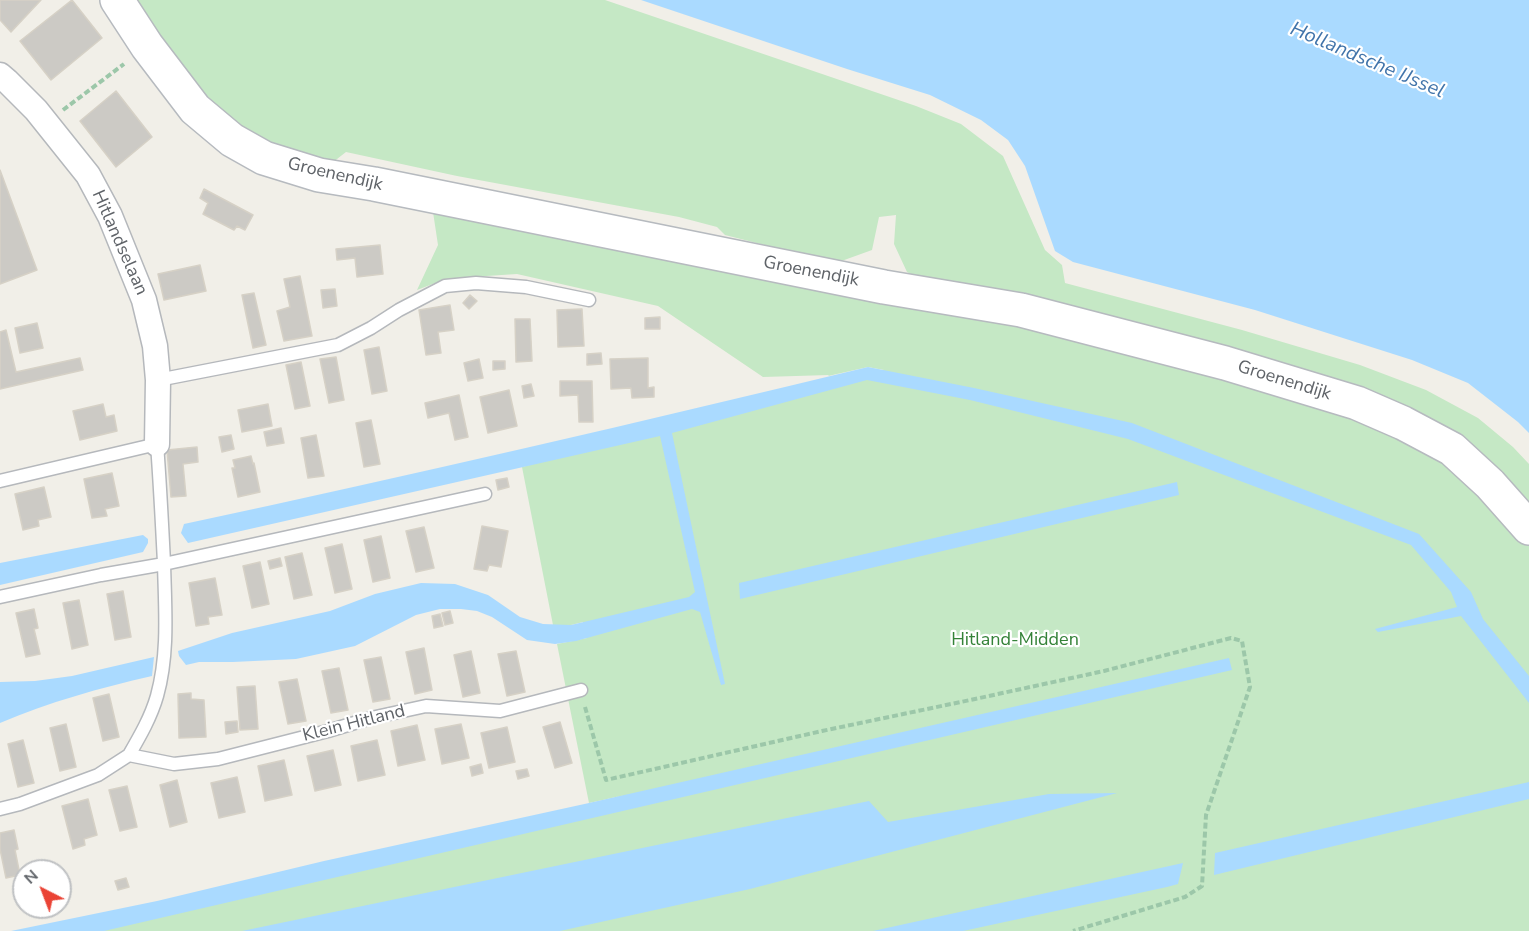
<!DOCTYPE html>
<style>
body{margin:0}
#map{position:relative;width:1529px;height:931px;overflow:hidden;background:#f1efe8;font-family:"Nunito Sans",sans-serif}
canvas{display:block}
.north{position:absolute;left:12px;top:859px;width:60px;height:60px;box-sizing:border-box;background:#fff;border:2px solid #bfc1c3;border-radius:50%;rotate:318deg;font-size:16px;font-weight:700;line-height:24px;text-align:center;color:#5f6368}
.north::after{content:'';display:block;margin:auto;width:21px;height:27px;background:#ea4335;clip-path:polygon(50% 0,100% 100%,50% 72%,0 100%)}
</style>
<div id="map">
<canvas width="1529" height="931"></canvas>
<div class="north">N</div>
</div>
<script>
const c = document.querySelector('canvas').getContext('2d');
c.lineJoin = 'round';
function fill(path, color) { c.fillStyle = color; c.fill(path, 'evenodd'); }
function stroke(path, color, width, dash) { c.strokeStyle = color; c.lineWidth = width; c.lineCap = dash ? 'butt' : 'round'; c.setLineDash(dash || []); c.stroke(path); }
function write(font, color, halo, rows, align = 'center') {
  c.font = font + ' "Nunito Sans",sans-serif'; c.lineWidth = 4.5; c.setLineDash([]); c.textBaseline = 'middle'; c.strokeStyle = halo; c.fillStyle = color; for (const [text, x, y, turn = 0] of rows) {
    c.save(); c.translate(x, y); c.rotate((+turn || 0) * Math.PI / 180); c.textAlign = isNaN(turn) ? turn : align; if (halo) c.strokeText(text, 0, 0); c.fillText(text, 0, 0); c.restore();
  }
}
fill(new Path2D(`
 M 124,0 L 605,0 L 916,106 L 961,124 L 1003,156 L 1045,250 L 1062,265 L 1065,283 L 1242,330 L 1360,365 L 1426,390 L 1478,418 L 1513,447 L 1529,464 L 1529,511 L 1452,434 L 929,283 L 907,272 L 894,244 L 896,215 L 879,217 L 872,250 L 836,263 L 725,235 L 717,227 L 679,217 L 457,176 L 346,152 L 328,166 L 261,145 L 224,122 Z
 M 433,212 L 1101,339 L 1399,433 L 1453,466 L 1500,509 L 1529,546 L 1529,931 L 62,931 L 625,795 L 589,803 L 557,644 L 587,638 L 583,622 L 571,625 L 553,625 L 522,467 L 884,370 L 868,367 L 828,376 L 829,375 L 763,377 L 658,306 L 517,274 L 471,277 L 443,280 L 417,290 L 438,245 Z`), '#c5e8c5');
fill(new Path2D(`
 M 641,0 L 1529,0 L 1529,433 L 1518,422 L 1468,383 L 1412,360 L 1255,310 L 1073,262 L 1055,251 L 1025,166 L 1008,140 L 981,120 L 930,95 L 847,69 Z
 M 868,367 L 974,388 L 1132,423 L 1419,534 L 1471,592 L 1483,619 L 1529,676 L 1529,703 L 1461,616 L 1378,632 L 1375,629 L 1457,607 L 1451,592 L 1411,545 L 1128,439 L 970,400 L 867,380 L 672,433 L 725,684 L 721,685 L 700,612 L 692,609 L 576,641 L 555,644 L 527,640 L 492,617 L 477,611 L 461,609 L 440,609 L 416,615 L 355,646 L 296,659 L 233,662 L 199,662 L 186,665 L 179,656 L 178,651 L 232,633 L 330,611 L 375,594 L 421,583 L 455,584 L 488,595 L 520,617 L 543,624 L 571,625 L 689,597 L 695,592 L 660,436 L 188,543 L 181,533 L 184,524 C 413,475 641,422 868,367 Z
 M 1177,482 L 1179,495 L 740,599 L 739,583 Z
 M 143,535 L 148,539 L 148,543 L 143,552 L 0,585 L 0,563 Z
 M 154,657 L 152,676 C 100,688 49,702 0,723 L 0,682 L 35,681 L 72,676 Z
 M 1229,658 L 1232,670 L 104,931 L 11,931 L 157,901 L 324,861 L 589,803 Z
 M 1529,782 L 1529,799 L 1214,875 L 1215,853 Z
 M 1117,793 L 750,889 L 560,931 L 242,931 L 869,801 L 888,822 L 1049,794 Z
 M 1183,863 L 1178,884 L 1167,887 L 963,931 L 873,931 Z`), '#aadaff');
const building = new Path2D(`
 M 0,0 L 41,0 L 11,32 L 0,20 Z
 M 72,0 L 102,38 L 51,80 L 20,41 Z
 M 116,91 L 152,137 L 116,167 L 80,121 Z
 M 0,170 L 37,270 L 0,284 Z
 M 204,189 L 253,215 L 245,230 L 237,226 L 234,230 L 203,214 L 208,203 L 200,198 Z
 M 380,245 L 383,274 L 357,277 L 355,258 L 337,260 L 336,249 Z
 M 200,265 L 206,291 L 164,300 L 158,274 Z
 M 300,276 L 312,336 L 284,341 L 277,311 L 290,307 L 284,279 Z
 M 335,289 L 337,306 L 323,308 L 321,290 Z
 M 254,293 L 266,345 L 253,348 L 242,295 Z
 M 470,295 L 477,301 L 469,309 L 463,303 Z
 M 450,305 L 454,330 L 438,332 L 441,353 L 426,355 L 419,310 Z
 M 582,309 L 584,346 L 558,347 L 557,310 Z
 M 660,317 L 660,329 L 645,329 L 645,318 Z
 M 515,319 L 530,319 L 532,361 L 516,362 Z
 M 37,323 L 43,348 L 20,353 L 15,328 Z
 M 6,330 L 16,372 L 80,358 L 83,370 L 0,389 L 0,332 Z
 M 379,347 L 387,391 L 372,394 L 364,350 Z
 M 601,353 L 602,364 L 587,365 L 587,354 Z
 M 336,357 L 344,400 L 329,403 L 320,359 Z
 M 648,358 L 648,388 L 654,387 L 654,397 L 632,398 L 631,388 L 611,389 L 610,359 Z
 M 479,359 L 483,378 L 468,381 L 464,363 Z
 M 493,361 L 505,361 L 505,369 L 493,370 Z
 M 301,362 L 310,406 L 295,409 L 286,365 Z
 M 560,381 L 592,381 L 593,422 L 579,422 L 578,395 L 560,396 Z
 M 531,384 L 534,396 L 524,398 L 522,386 Z
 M 509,390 L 517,426 L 488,433 L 480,397 Z
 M 459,395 L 468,437 L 455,440 L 449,413 L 428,418 L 425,403 Z
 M 103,404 L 106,417 L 114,415 L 117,431 L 80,440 L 73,411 Z
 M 268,404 L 272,426 L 242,432 L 238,410 Z
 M 371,420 L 380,464 L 364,467 L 356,423 Z
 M 281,428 L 284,443 L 267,446 L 264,432 Z
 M 231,435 L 234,449 L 222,452 L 219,437 Z
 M 316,435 L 324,476 L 308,478 L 301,438 Z
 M 197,447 L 198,462 L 183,464 L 186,496 L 171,497 L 167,450 Z
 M 251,456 L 253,464 L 254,463 L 260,492 L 238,497 L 232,468 L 235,468 L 233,460 Z
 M 112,473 L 119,506 L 105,509 L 107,516 L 92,518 L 84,479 Z
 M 507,478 L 509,487 L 498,490 L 496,480 Z
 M 44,487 L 51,517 L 38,520 L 39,526 L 23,530 L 15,494 Z
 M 482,526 L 508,531 L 501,567 L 489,565 L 487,571 L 474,569 Z
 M 424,527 L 434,568 L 416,572 L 406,531 Z
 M 381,536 L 390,578 L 373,582 L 364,540 Z
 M 342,544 L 352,589 L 335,593 L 325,548 Z
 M 302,553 L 312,595 L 294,599 L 285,557 Z
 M 280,558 L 282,566 L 270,569 L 268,561 Z
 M 260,562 L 269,604 L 252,608 L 243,566 Z
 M 215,578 L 222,615 L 208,617 L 209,624 L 196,626 L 189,583 Z
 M 123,591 L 131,637 L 115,640 L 107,594 Z
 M 79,600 L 88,645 L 72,649 L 63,603 Z
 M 34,609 L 38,628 L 34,629 L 40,654 L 26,657 L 16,613 Z
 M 450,611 L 453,623 L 445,625 L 442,613 Z
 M 440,614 L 443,626 L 434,628 L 432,616 Z
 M 424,648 L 432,690 L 415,694 L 406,652 Z
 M 471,651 L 480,693 L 463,697 L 454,655 Z
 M 516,651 L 525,692 L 507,696 L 498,654 Z
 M 381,657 L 390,699 L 373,702 L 364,660 Z
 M 339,668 L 348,710 L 331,713 L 322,671 Z
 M 297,679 L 306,721 L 288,724 L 279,682 Z
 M 255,686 L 258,729 L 240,730 L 237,687 Z
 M 191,693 L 191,699 L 204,700 L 206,737 L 179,738 L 178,694 Z
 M 109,694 L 119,737 L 103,741 L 93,698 Z
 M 237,721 L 238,732 L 226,734 L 225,722 Z
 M 560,722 L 572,763 L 555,768 L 543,727 Z
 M 66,724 L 76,767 L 60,771 L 50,728 Z
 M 461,724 L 469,758 L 442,764 L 435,729 Z
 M 417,725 L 425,760 L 398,766 L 391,731 Z
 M 507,727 L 515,762 L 489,768 L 481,733 Z
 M 23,740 L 34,783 L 18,787 L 8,744 Z
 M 377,740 L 385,775 L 358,781 L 351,746 Z
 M 333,750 L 341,785 L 315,791 L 307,756 Z
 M 284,760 L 292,795 L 265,801 L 258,766 Z
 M 481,764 L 483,773 L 472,776 L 470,767 Z
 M 527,769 L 529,776 L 518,779 L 516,771 Z
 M 237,777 L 245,812 L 219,818 L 211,783 Z
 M 177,780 L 187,822 L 170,827 L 160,785 Z
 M 127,786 L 137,827 L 120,831 L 109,790 Z
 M 88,799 L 97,835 L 84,839 L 85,845 L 73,849 L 62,806 Z
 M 14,830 L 18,849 L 15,850 L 20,875 L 6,878 L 0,849 L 0,833 Z
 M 126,878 L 129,887 L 118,890 L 115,881 Z`);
fill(building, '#cccac5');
stroke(building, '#d6d1c6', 1.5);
const lane = new Path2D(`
 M 158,380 L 338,345 L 371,328 L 399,310 L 445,286 L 476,283 L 526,287 L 589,300
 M 0,481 L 157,444 C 160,484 162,523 164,563 C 165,608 169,653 157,696 C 151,717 140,736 129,755 L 174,764 L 218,759 L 328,731 L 371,718 L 426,706 L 500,711 L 581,690
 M 0,597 L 101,575 L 164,564 L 485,494
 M 0,809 L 20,804 L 98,775 L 129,755`);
const street = new Path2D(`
 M 0,75 L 7,81 L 36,110 L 88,175 L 110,216 L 144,300 L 155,346 L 158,380 L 157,444`);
const secondary = new Path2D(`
 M 117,0 L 147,46 L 195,109 L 232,140 L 264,158 L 319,175 L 374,184 L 884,287 L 1021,310 L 1225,363 L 1357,403 L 1403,423 L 1452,449 L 1490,484 L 1529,528`);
stroke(lane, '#b5b8bc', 15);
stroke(street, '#b5b8bc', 27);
stroke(secondary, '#b6babf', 36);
stroke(new Path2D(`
 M 63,110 L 124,64
 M 585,707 L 606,780 L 822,731 L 975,699 L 1104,671 L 1231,638 L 1242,641 L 1250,687 L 1206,815 L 1202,886 L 1185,897 L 1073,931`), '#9cc7a9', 4, [6, 3]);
stroke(lane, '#fff', 12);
stroke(street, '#fff', 24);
stroke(secondary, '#fff', 33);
write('18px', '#5f6368', '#fff', [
 ["Groenendijk",335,175,13],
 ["Hitlandselaan",119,243,66],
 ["Groenendijk",811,272,11],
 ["Groenendijk",1284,381,17],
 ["Klein Hitland",354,724,-14]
]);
write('18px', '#348238', '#fff', [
 ["Hitland-Midden",1015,641]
]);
write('italic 20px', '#4174aa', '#fff', [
 ["Hollandsche IJssel",1367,61,23]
]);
</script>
